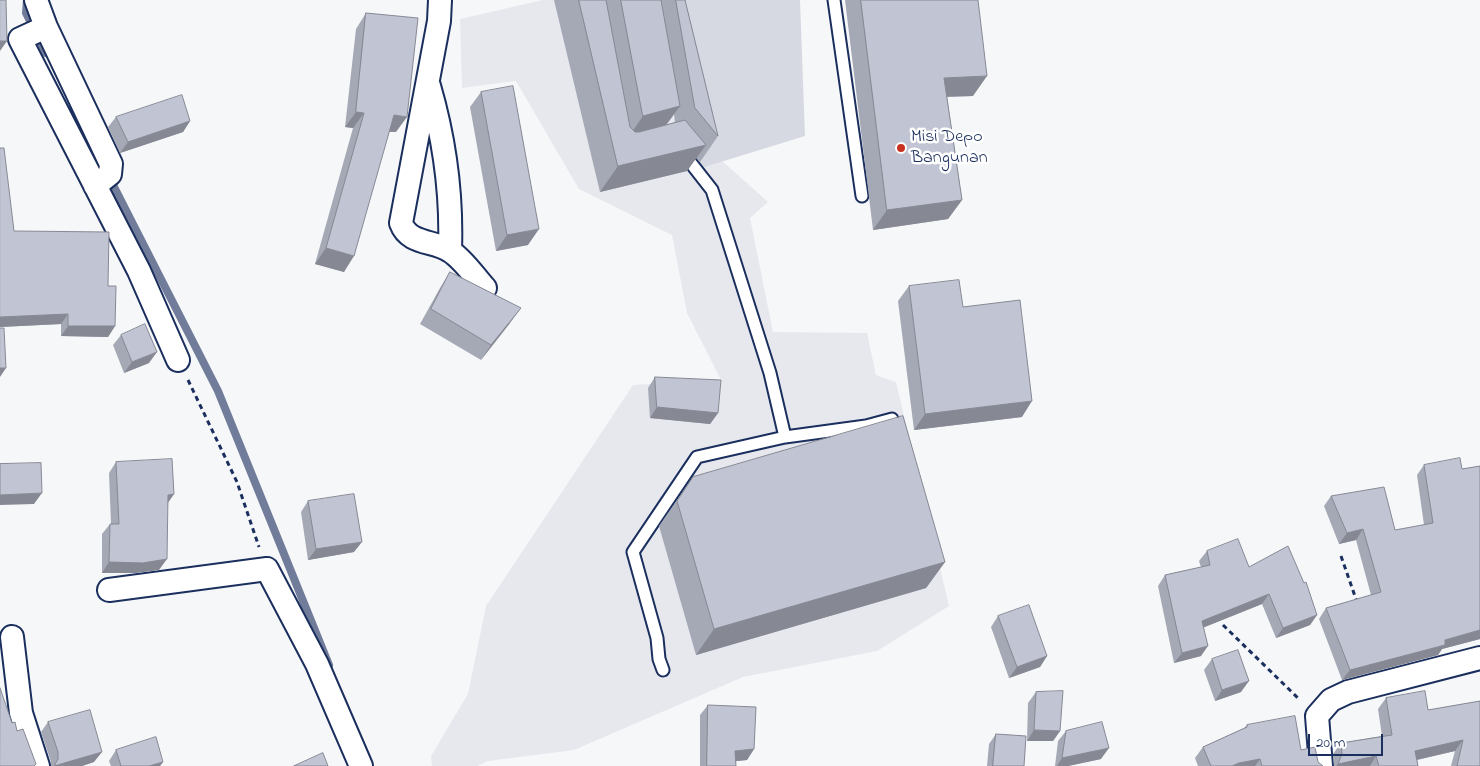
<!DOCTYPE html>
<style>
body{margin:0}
#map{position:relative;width:1480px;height:766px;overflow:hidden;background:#f6f7f9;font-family:"Indie Flower",sans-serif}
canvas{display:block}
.scale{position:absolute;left:1308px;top:734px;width:75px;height:22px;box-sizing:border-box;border:2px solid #1b2f5e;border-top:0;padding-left:6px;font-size:15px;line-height:18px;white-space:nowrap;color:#1b2f5e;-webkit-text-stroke:4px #fff;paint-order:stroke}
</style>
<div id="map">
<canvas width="1480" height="766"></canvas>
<div class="scale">20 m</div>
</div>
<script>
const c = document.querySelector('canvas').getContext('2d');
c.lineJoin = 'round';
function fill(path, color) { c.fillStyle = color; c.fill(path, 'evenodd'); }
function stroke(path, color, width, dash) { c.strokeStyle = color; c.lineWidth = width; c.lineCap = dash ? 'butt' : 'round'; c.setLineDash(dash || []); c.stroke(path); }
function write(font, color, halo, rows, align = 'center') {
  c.font = font + ' "Indie Flower",sans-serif'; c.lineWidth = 5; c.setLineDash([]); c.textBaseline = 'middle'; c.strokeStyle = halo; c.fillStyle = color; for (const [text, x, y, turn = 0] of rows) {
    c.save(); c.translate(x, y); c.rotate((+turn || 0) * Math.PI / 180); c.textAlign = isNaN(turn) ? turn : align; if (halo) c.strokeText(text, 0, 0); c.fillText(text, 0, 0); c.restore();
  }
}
fill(new Path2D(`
 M 543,0 L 663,0 L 693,135 L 768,202 L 750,218 L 773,332 L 867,333 L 876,375 L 896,382 L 949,606 L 877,651 L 743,677 L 574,750 L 488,761 L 477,766 L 432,766 L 431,756 L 468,694 L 486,606 L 633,385 L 721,380 L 687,313 L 672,235 L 579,189 L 516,81 L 462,88 L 460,19 Z`), '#e6e8ee');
fill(new Path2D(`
 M 661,0 L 800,0 L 805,136 L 701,168 Z`), '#d6d9e2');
stroke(new Path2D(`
 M 27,0 L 26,13 L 46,53
 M 109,177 L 218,391 L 329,665`), '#707c99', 8);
const service = new Path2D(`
 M 834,0 L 862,196
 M 683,153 L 712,190 L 770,373 L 785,437 L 866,426 L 892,419
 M 663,670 L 659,659 L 657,638 L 633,552 L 697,457 L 785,437`);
const minor = new Path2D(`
 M 36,0 L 46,27 L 111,164 L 110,174 L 95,186
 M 440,0 L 439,21 L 401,223 C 409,245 434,240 450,251 C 463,259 475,277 485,288
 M 46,27 L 20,39 L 139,271 L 178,360
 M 429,86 C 445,141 452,193 450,250
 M 109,590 L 267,569 L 317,664 L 361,766
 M 12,637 L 21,713 L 38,766
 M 1321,766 L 1317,716 L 1331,700 L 1348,692 L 1480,658`);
stroke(service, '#1b2f5e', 15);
stroke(minor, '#1b2f5e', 26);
stroke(new Path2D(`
 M 188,380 L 237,482 L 259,547
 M 1341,556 L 1357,602
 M 1223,625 L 1300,700`), '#1b2f5e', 3, [5, 4]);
stroke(service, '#fff', 11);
stroke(minor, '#fff', 22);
fill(new Path2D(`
 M 554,0 L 685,0 L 718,136 L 700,162 L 696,158 L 687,171 L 600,192 ZM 674,114 L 675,122 L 666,125 Z
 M 845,0 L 978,0 L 973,96 L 947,97 L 962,200 L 948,219 L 873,230 Z
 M 366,13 L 396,132 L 389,132 L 344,272 L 315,264 L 353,128 L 345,127 L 356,29 Z
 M 481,92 L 528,245 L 496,251 L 470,107 Z
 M 116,117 L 190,121 L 183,132 L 120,153 L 108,127 Z
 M 0,148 L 14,231 L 108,286 L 115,326 L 108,337 L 61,336 L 61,324 L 0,327 Z
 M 450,272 L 510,323 L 481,360 L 420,324 L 440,288 Z
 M 909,286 L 963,307 L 1022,417 L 914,430 L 898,301 Z
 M 121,335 L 149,363 L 124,373 L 113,345 Z
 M 655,377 L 718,413 L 710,424 L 650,418 L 648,388 Z
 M 116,462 L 174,494 L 168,503 L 159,570 L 135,573 L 102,573 L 102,534 L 110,524 L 111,524 L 109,473 Z
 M 1424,465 L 1462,469 L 1480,466 L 1480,639 L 1442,649 L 1438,655 L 1342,680 L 1319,619 L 1326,608 L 1371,595 L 1356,540 L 1339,544 L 1324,506 L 1331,496 L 1395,530 L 1424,525 L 1417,475 Z
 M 693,477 L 945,562 L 926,588 L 696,655 L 659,526 Z
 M 308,501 L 354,552 L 308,560 L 301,512 Z
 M 1207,551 L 1249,567 L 1317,615 L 1310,625 L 1276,638 L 1262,604 L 1204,627 L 1201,656 L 1174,663 L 1158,586 L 1165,575 L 1201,567 L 1199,561 Z
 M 998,616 L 1047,656 L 1040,667 L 1009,678 L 991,627 Z
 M 1212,659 L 1241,692 L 1215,701 L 1204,670 Z
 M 1036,692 L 1060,731 L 1053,741 L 1027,741 L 1028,703 Z
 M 1386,698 L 1428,710 L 1480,701 L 1480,766 L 1451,766 L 1455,751 L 1417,760 L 1418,766 L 1334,766 L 1333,754 L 1341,743 L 1382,736 L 1378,709 Z
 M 708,705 L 754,749 L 747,760 L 736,761 L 736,766 L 700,766 L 700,715 Z
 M 48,722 L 94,762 L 82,766 L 51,766 L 51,762 L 41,732 Z
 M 1247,725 L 1301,750 L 1323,766 L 1198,766 L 1195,758 L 1203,747 L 1244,728 Z
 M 1066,731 L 1101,759 L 1068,766 L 1055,766 L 1058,741 Z
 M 996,734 L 1024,766 L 987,766 L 989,744 Z
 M 116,750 L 163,762 L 160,766 L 111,766 L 109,761 Z`), '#a5a9b5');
fill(new Path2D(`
 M 0,41 L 7,41 L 0,51 Z
 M 987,76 L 973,96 L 930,97 L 944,78 Z
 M 680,106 L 661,132 L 625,142 L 643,116 Z
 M 356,112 L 364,113 L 353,128 L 345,127 Z
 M 394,115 L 407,117 L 396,132 L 383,131 Z
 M 190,121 L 183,132 L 120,153 L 128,142 Z
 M 706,145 L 687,171 L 600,192 L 618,166 Z
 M 962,200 L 948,219 L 873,230 L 887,210 Z
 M 539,229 L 528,245 L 496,251 L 507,235 Z
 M 326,248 L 354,256 L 344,272 L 315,264 Z
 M 521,308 L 510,323 L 481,360 L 491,345 Z
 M 68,314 L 61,324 L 0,327 L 0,317 Z
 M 68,326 L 115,326 L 108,337 L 61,336 Z
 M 157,352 L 149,363 L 124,373 L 132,362 Z
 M 0,368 L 6,368 L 0,377 Z
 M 1032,401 L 1022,417 L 914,430 L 925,414 Z
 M 657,407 L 718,413 L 710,424 L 650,418 Z
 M 42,493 L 34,504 L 0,505 L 0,495 Z
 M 174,494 L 166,505 L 168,495 Z
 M 1363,529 L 1356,540 L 1339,544 L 1347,533 Z
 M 362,542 L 354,552 L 308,560 L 316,549 Z
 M 167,559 L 159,570 L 135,573 L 102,573 L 109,562 Z
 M 945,562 L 926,588 L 696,655 L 714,629 Z
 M 1269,594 L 1262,604 L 1195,631 L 1202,621 Z
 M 1317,615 L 1310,625 L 1276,638 L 1283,628 Z
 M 1480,630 L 1480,639 L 1442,649 L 1438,655 L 1342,680 L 1350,670 L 1445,640 Z
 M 1208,646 L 1201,656 L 1174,663 L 1182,653 Z
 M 1047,656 L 1040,667 L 1009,678 L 1017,667 Z
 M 1249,681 L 1241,692 L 1215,701 L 1222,690 Z
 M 1034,730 L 1060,731 L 1053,741 L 1027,741 Z
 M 1463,740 L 1455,751 L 1407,762 L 1415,751 Z
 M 1109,748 L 1101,759 L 1068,766 L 1057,766 L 1062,758 Z
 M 754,749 L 747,760 L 728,762 L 735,751 Z
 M 102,752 L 94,762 L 82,766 L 54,766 Z
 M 1376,756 L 1370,766 L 1336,766 L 1338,764 Z
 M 1260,759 L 1255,766 L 1232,766 L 1239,763 Z
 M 163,762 L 160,766 L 149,766 Z`), '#868994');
const building = new Path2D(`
 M 0,0 L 6,0 L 7,41 L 0,41 Z
 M 579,0 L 606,0 L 630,127 L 635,132 L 639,132 L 685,120 L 706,145 L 618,166 Z
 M 621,0 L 661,0 L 680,106 L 643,116 Z
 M 676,0 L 685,0 L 718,136 L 695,108 Z
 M 861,0 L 978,0 L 987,76 L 944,78 L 962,200 L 887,210 Z
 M 366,13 L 418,18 L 407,117 L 394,115 L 354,256 L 326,248 L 364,113 L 356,112 Z
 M 513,86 L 539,229 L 507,235 L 481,92 Z
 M 182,95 L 190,121 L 128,142 L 116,117 Z
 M 0,148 L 4,148 L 14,231 L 109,232 L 108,286 L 116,286 L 115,326 L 68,326 L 68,314 L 0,317 Z
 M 450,272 L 521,308 L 491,345 L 431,309 Z
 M 959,280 L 963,307 L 1020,300 L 1032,401 L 925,414 L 909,286 Z
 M 145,324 L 157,352 L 132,362 L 121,335 Z
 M 0,328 L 4,328 L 6,368 L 0,368 Z
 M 655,377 L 721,380 L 718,413 L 657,407 Z
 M 903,416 L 945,562 L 714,629 L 677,501 L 693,477 Z
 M 1460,458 L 1462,469 L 1480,466 L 1480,630 L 1445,640 L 1445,645 L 1350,670 L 1326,608 L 1381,592 L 1363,529 L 1347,533 L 1331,496 L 1384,487 L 1395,530 L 1433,523 L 1424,465 Z
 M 172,459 L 174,494 L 168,495 L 167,559 L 143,563 L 109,562 L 110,524 L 119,524 L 116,462 Z
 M 41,463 L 42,493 L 0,495 L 0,464 Z
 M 354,494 L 362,542 L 316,549 L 308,501 Z
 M 1238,539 L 1249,567 L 1288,546 L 1304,583 L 1306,582 L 1317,615 L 1283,628 L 1269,594 L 1202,621 L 1208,646 L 1182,653 L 1165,575 L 1210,565 L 1207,551 Z
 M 1029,605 L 1047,656 L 1017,667 L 998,616 Z
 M 1238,650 L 1249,681 L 1222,690 L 1212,659 Z
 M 0,688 L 12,723 L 15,722 L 17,731 L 23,729 L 36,764 L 34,766 L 0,766 Z
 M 1063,691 L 1060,731 L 1034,730 L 1036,692 Z
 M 1425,691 L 1428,710 L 1480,701 L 1480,766 L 1457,766 L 1463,740 L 1415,751 L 1418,766 L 1379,766 L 1376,756 L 1338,764 L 1342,754 L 1341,743 L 1392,735 L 1386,698 Z
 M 708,705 L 756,707 L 754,749 L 735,751 L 736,766 L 707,766 Z
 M 90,710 L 102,752 L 54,766 L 58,759 L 58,752 L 48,722 Z
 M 1295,716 L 1301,750 L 1315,747 L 1318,762 L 1323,766 L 1262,766 L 1260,759 L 1239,763 L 1232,766 L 1211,766 L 1203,747 L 1247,727 L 1247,725 Z
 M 1102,722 L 1109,748 L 1062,758 L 1066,731 Z
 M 996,734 L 1026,736 L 1024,766 L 993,766 Z
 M 156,737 L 163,762 L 149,766 L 121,766 L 116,750 Z
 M 323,753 L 328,766 L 294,766 Z`);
fill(building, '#c0c4d3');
stroke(building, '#868994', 1);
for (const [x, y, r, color] of [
 [901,148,5,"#c8321e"]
]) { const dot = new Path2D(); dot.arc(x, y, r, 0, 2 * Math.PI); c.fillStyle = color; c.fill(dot); stroke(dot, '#fff', 2); }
write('18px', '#1b2f5e', '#fff', [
 ["Misi Depo",911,138],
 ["Bangunan",911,159]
], 'left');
</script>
